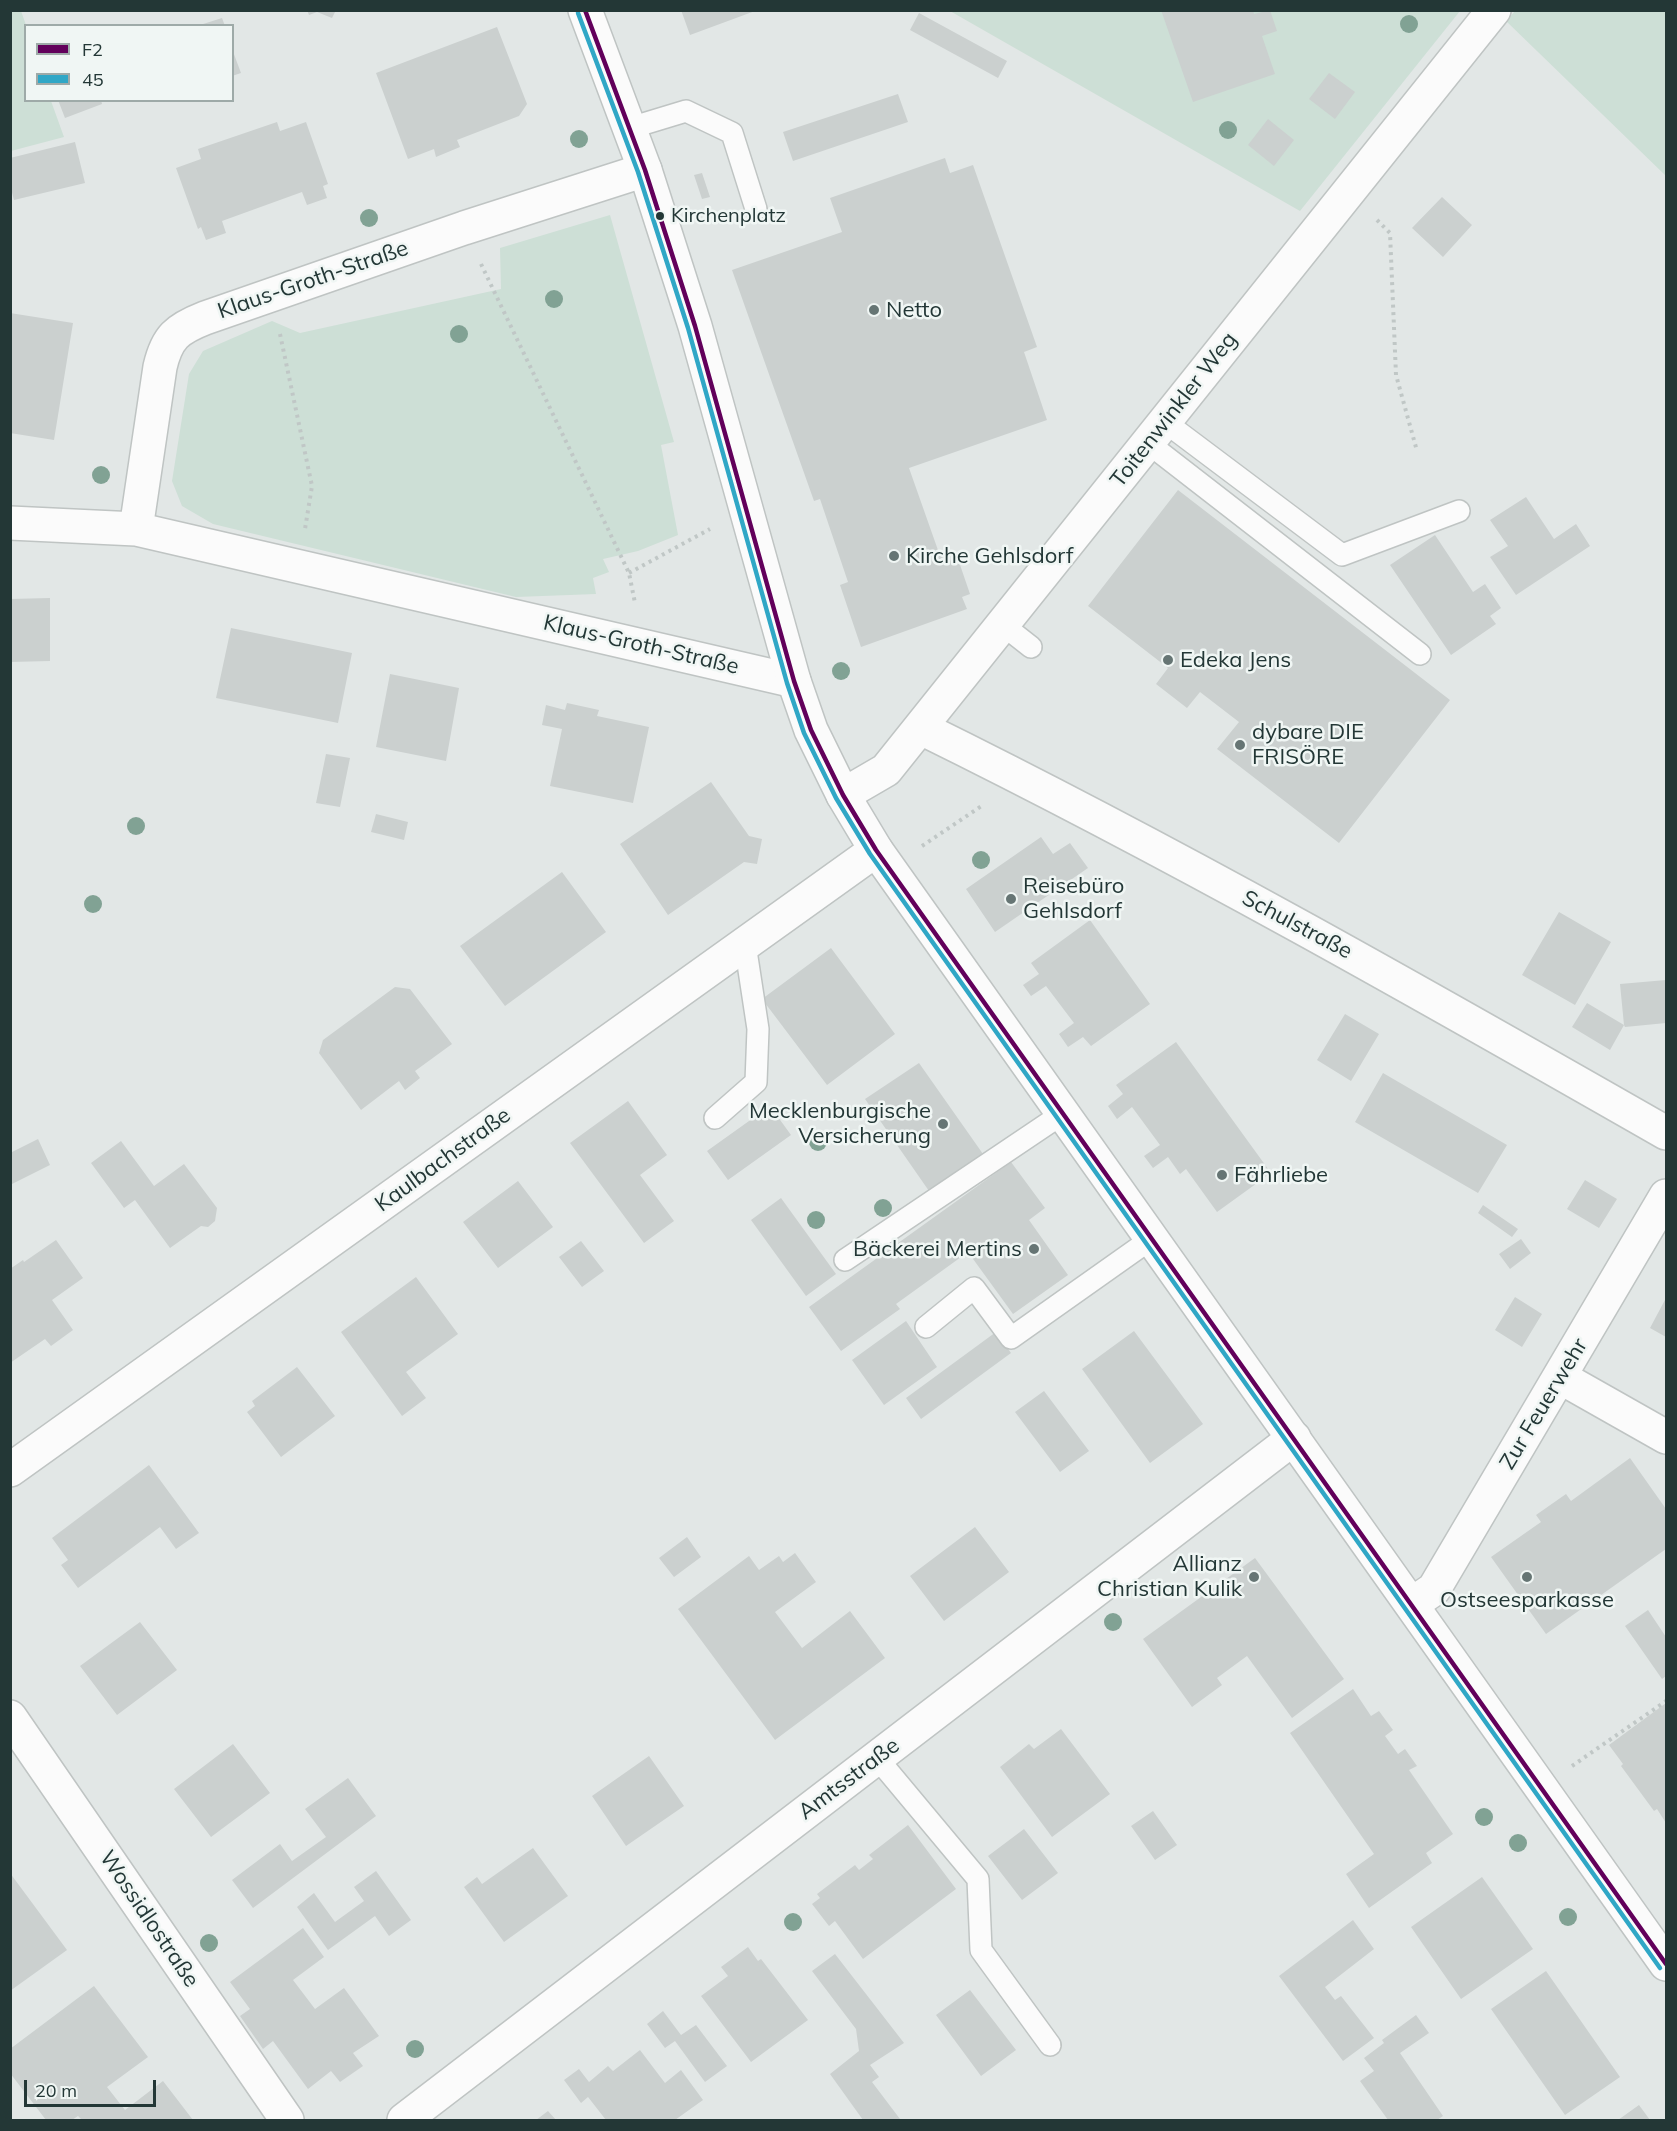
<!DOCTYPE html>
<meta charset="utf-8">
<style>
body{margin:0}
#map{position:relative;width:1677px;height:2131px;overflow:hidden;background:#e2e7e6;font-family:Mulish,sans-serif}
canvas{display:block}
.frame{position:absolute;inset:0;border:12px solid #233736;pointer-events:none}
.legend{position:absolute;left:24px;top:24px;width:210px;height:78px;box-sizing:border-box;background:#f0f6f4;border:2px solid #9eaaa8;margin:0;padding:8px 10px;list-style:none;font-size:18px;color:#233736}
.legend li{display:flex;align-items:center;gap:12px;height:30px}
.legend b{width:30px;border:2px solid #9eaaa8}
.scale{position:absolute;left:24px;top:2080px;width:132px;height:27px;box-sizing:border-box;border:3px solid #233736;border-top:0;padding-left:8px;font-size:18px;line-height:21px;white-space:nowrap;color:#233736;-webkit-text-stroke:4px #f0f6f4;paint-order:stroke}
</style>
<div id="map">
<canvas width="1677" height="2131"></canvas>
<div class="frame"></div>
<ul class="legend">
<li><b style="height:8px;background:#62005b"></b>F2</li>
<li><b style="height:8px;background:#30a7c6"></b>45</li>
</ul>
<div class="scale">20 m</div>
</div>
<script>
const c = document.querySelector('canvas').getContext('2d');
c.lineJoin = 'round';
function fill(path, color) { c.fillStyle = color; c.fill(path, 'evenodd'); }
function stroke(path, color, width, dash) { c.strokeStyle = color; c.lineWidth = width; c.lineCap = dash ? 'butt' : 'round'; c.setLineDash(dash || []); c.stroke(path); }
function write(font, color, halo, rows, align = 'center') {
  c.font = font + ' Mulish,sans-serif'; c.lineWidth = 5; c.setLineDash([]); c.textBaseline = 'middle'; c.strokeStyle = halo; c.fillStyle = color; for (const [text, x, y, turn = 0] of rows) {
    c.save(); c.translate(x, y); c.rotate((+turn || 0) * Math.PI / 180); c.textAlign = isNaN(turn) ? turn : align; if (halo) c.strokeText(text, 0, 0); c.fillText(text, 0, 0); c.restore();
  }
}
fill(new Path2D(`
 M 11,10 L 21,11 L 26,25 L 26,100 L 51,101 L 64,137 L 11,151 Z
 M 950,11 L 1460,11 L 1300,211 Z
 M 1515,11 L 1666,11 L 1666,176 L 1506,21 Z
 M 610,215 L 674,442 L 661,445 L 678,535 L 638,551 L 603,559 L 609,572 L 593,578 L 596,594 L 516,597 L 213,524 L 182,506 L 172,481 L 189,374 L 203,351 L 272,321 L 300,333 L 501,289 L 500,248 Z`), '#cddfd6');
fill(new Path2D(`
 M 307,10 L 336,10 L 332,18 L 317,12 L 309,15 Z
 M 681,10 L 755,10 L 755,11 L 690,35 Z
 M 1161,10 L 1253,10 L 1254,14 L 1270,10 L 1277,31 L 1262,36 L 1275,74 L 1193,102 Z
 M 919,13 L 1007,61 L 998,78 L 910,30 Z
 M 222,18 L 225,26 L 200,26 L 200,25 Z
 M 497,27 L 527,104 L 519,116 L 457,140 L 460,147 L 436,157 L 434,149 L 408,159 L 376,73 Z
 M 232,49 L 241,73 L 232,76 Z
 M 1329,73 L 1355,92 L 1335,119 L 1309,99 Z
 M 898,94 L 908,122 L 793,161 L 783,132 Z
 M 58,100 L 101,100 L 102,104 L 65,118 Z
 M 1268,119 L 1294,140 L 1274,166 L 1248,145 Z
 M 277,122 L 280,131 L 306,122 L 328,184 L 323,186 L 327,198 L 307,205 L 302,192 L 222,221 L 226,233 L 206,240 L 201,227 L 198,229 L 176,168 L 201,159 L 198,149 Z
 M 75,142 L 85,183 L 14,200 L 10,185 L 10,158 Z
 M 945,158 L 950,173 L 973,165 L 1037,347 L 1024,352 L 1047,420 L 909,468 L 939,553 L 947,550 L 951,562 L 958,559 L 970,594 L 962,597 L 967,609 L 861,647 L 840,585 L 848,582 L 820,499 L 814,501 L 732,270 L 842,232 L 830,198 Z
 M 702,173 L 710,197 L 702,199 L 694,175 Z
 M 1442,197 L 1472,225 L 1443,257 L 1412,228 Z
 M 10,313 L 73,323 L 54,440 L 10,433 Z
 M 1178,490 L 1450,700 L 1339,843 L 1217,749 L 1239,722 L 1200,692 L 1187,708 L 1156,684 L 1168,668 L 1088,606 Z
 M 1526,497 L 1554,539 L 1576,524 L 1590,546 L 1516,595 L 1490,557 L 1508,546 L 1490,520 Z
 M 1435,535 L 1473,592 L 1485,584 L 1501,608 L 1490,616 L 1496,624 L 1451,655 L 1390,565 Z
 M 50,598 L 50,661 L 10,662 L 10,599 Z
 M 231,628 L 352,653 L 338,723 L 216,698 Z
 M 390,674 L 459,688 L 446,761 L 376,747 Z
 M 567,703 L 599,710 L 597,716 L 649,727 L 633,803 L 550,786 L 562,729 L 542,725 L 546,705 L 565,710 Z
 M 326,754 L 350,758 L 340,807 L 316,803 Z
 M 711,782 L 749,836 L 762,839 L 757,864 L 744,862 L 668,915 L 620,844 Z
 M 376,814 L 408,822 L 404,840 L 371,832 Z
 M 1041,837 L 1053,854 L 1070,843 L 1088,868 L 995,932 L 966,889 Z
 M 562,872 L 606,932 L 505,1006 L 460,946 Z
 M 1559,912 L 1611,942 L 1575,1005 L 1522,975 Z
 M 1090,920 L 1150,1004 L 1091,1046 L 1083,1037 L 1068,1047 L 1059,1034 L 1074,1023 L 1046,986 L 1031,996 L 1023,985 L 1039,974 L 1031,963 Z
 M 831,948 L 895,1034 L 827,1085 L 762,999 Z
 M 1666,980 L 1666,1023 L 1625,1027 L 1624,1025 L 1610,1050 L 1572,1027 L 1587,1003 L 1624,1025 L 1620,984 Z
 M 395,987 L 410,989 L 452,1044 L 415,1071 L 420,1078 L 405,1090 L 399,1081 L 361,1110 L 319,1053 L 323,1040 Z
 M 1345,1014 L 1379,1034 L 1351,1081 L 1317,1060 Z
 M 1176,1042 L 1271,1173 L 1217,1212 L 1186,1169 L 1180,1174 L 1168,1157 L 1153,1168 L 1144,1156 L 1160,1145 L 1132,1107 L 1117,1119 L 1108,1106 L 1123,1094 L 1116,1085 Z
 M 919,1063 L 983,1154 L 929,1191 L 865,1099 Z
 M 1383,1073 L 1507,1145 L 1478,1193 L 1355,1122 Z
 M 628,1101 L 667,1155 L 640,1175 L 674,1221 L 644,1243 L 570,1143 Z
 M 770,1106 L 791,1135 L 728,1180 L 707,1151 Z
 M 38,1139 L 50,1165 L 10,1185 L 10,1153 Z
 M 121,1141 L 154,1186 L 184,1164 L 217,1208 L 215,1221 L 208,1227 L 201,1226 L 170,1248 L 135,1200 L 124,1208 L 91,1163 Z
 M 1011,1162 L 1045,1208 L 1029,1220 L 1068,1275 L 1013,1314 L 968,1252 L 896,1304 L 900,1309 L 841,1351 L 809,1307 Z
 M 1585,1180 L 1617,1199 L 1599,1228 L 1567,1209 Z
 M 518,1181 L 553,1227 L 498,1268 L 463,1222 Z
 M 781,1198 L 836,1274 L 806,1296 L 751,1220 Z
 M 1483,1205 L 1518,1229 L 1512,1237 L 1478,1213 Z
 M 1521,1239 L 1531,1253 L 1510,1269 L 1499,1254 Z
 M 56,1240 L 83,1278 L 52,1300 L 73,1330 L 51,1346 L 45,1339 L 10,1363 L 10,1269 L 23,1260 L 24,1262 Z
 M 581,1241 L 604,1271 L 582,1287 L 559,1257 Z
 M 416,1277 L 458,1334 L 406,1372 L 426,1398 L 402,1416 L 341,1332 Z
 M 1515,1297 L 1542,1314 L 1522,1347 L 1495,1330 Z
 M 1666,1298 L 1666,1337 L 1650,1328 Z
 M 906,1321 L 937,1367 L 884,1405 L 852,1360 Z
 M 1134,1331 L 1203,1424 L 1150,1463 L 1082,1369 Z
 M 996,1332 L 1011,1353 L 921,1419 L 906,1398 Z
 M 297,1367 L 335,1416 L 281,1457 L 247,1412 L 255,1406 L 252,1401 Z
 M 1044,1391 L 1089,1451 L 1060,1472 L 1015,1412 Z
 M 1630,1458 L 1666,1509 L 1666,1549 L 1546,1634 L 1491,1557 L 1541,1522 L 1536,1515 L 1566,1494 L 1571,1501 Z
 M 149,1465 L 199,1533 L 176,1549 L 160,1527 L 78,1588 L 61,1565 L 68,1560 L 52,1538 Z
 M 975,1527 L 1009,1572 L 944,1621 L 910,1576 Z
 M 687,1537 L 701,1557 L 674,1577 L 659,1558 Z
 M 795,1553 L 816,1582 L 775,1612 L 802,1648 L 850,1611 L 885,1658 L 775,1740 L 678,1609 L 749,1556 L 759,1570 L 779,1556 L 783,1562 Z
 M 1255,1558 L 1344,1679 L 1292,1718 L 1247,1656 L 1217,1678 L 1222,1685 L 1192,1707 L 1143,1639 Z
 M 1648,1610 L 1666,1637 L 1666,1676 L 1662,1679 L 1625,1626 Z
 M 140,1622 L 177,1670 L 117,1715 L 80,1666 Z
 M 1353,1689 L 1371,1716 L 1379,1711 L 1393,1730 L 1385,1736 L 1398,1754 L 1405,1749 L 1417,1766 L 1409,1770 L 1453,1834 L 1426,1853 L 1432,1863 L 1369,1908 L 1346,1874 L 1374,1854 L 1290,1733 Z
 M 1666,1703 L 1666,1823 L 1657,1809 L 1654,1811 L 1621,1766 L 1623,1764 L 1609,1745 Z
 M 1061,1729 L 1110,1794 L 1052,1837 L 1000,1767 L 1029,1744 L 1034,1749 Z
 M 233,1744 L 270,1793 L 211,1837 L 174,1789 Z
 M 649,1756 L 684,1806 L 626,1846 L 592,1796 Z
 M 348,1778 L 376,1816 L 253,1908 L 232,1880 L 280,1844 L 292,1861 L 326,1837 L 305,1809 Z
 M 1153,1811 L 1177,1845 L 1155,1860 L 1131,1826 Z
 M 908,1825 L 956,1889 L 863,1959 L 835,1921 L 829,1926 L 812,1904 L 820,1898 L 817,1894 L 855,1865 L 859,1870 L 873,1859 L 869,1855 Z
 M 1024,1829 L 1058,1873 L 1022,1900 L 988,1856 Z
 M 533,1848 L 568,1896 L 504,1942 L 464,1887 L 477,1877 L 482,1884 Z
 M 376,1871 L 411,1920 L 389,1936 L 375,1916 L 328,1950 L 297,1907 L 314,1893 L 335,1922 L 364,1901 L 354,1887 Z
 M 10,1873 L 67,1950 L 10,1991 Z
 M 1482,1877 L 1533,1949 L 1461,1999 L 1411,1927 Z
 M 1353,1920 L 1374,1949 L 1325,1987 L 1335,2000 L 1341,1996 L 1374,2038 L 1343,2061 L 1279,1976 Z
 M 303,1928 L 324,1957 L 293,1980 L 315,2009 L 344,1988 L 379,2036 L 353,2053 L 363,2066 L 340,2082 L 331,2071 L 308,2089 L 273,2041 L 263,2049 L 240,2016 L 250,2009 L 230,1982 Z
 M 748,1947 L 758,1961 L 761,1959 L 808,2020 L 751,2062 L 701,1996 L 728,1976 L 721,1967 Z
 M 835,1954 L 904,2043 L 870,2065 L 879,2077 L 872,2082 L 900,2119 L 897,2120 L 863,2120 L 830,2074 L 859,2051 L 856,2029 L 812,1971 Z
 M 1546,1971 L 1620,2077 L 1565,2115 L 1491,2009 Z
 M 94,1986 L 148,2057 L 107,2087 L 125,2110 L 163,2081 L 193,2120 L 82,2120 L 78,2116 L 72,2120 L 46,2120 L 10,2073 L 10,2049 Z
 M 970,1990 L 1016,2050 L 981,2076 L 936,2015 Z
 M 663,2011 L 681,2035 L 696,2025 L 727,2066 L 705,2082 L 675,2041 L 665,2048 L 647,2024 Z
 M 1416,2015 L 1429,2033 L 1400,2053 L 1443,2116 L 1437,2120 L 1388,2120 L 1360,2081 L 1374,2071 L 1364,2058 L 1384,2043 L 1382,2040 Z
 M 640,2050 L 665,2083 L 681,2070 L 703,2100 L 675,2120 L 606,2120 L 588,2097 L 581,2103 L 564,2080 L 579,2069 L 589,2082 L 608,2066 L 613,2071 Z
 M 1639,2105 L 1650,2120 L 1618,2120 Z
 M 548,2111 L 556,2120 L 536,2120 Z`), '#cbd0cf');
const service = new Path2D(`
 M 630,128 L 686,111 L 732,133 L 756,209
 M 1165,422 L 1342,555 L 1459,511
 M 1148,443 L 1420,654
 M 1003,625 L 1031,647
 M 715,1118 L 756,1082 L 758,1029 L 745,944
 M 845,1260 L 1062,1114
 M 926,1327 L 974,1288 L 1011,1338 L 1151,1239
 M 877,1758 L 978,1879 L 981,1950 L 1050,2045`);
const minor = new Path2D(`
 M 10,523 L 136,529 L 794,681
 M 136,529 L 160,367 C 167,337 177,329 205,318 L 464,228 L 645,170
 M 921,728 C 1175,853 1421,993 1666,1133
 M 843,795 L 886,770 L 1494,10
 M 1560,1377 L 1666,1437
 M 10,1470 L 876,850
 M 1412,1604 L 1434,1589 L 1666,1196
 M 10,1717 L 287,2120
 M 404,2120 L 1294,1438`);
const tertiary = new Path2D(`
 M 585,10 L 645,170 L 695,326 L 794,681 L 811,730 L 843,795 L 876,850 L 1666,1964`);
stroke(service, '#bfc4c3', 24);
stroke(minor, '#bfc4c3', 36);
stroke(tertiary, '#bfc4c3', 36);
stroke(new Path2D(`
 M 1377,220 L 1390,233 L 1396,375 L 1417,451
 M 481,264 L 629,573 L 635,603
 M 280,334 L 312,486 L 305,529
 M 629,573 L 710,529
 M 922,846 L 983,805
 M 1572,1766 L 1666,1701`), '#c0c7c6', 4, [3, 4.5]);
stroke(service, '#fbfbfb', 21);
stroke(minor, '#fbfbfb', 33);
stroke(tertiary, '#fbfbfb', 33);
stroke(new Path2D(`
 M 585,10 L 645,170 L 695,326 L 794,681 L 811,730 L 843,795 L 876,850 L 1666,1964`), '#62005b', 4.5);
stroke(new Path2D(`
 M 578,13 L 638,172 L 688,328 L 787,683 L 804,733 L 836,798 L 870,854 L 1660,1968`), '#30a7c6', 4.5);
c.fillStyle = '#81a294';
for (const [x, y] of [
 [1409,24],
 [1228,130],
 [579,139],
 [369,218],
 [554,299],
 [459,334],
 [101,475],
 [841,671],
 [136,826],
 [981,860],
 [93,904],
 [818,1142],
 [883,1208],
 [816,1220],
 [1113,1622],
 [1484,1817],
 [1518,1843],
 [1568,1917],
 [793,1922],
 [209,1943],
 [415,2049]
]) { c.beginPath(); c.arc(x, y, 9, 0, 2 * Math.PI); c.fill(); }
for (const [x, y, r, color] of [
 [660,216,5,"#233736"],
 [874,310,6,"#667574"],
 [894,556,6,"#667574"],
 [1168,660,6,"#667574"],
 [1240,745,6,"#667574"],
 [1011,899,6,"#667574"],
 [943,1124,6,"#667574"],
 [1222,1175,6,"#667574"],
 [1034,1249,6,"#667574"],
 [1254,1577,6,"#667574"],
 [1527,1577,6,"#667574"]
]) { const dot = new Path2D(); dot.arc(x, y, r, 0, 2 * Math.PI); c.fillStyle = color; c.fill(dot); stroke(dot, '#f0f6f4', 2); }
write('20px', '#233736', '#f0f6f4', [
 ["Kirchenplatz",671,216]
], 'left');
write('22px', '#233736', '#f0f6f4', [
 ["Klaus-Groth-Straße",313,280,-19],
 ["Toitenwinkler Weg",1174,410,-52],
 ["Klaus-Groth-Straße",641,645,13],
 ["Schulstraße",1297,925,28],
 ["Kaulbachstraße",443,1160,-36],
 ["Zur Feuerwehr",1544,1404,-59],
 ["Amtsstraße",849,1779,-37],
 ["Wossidlostraße",149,1919,56]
]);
write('22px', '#233736', '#f0f6f4', [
 ["Netto",886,310],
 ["Kirche Gehlsdorf",906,556],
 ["Edeka Jens",1180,660],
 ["dybare DIE",1252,732],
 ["FRISÖRE",1252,757],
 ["Reisebüro",1023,886],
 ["Gehlsdorf",1023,911],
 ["Mecklenburgische",931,1111,"right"],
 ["Versicherung",931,1136,"right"],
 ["Fährliebe",1234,1175],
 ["Bäckerei Mertins",1022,1249,"right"],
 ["Allianz",1242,1564,"right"],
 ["Christian Kulik",1242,1589,"right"],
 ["Ostseesparkasse",1527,1600,"center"]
], 'left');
</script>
